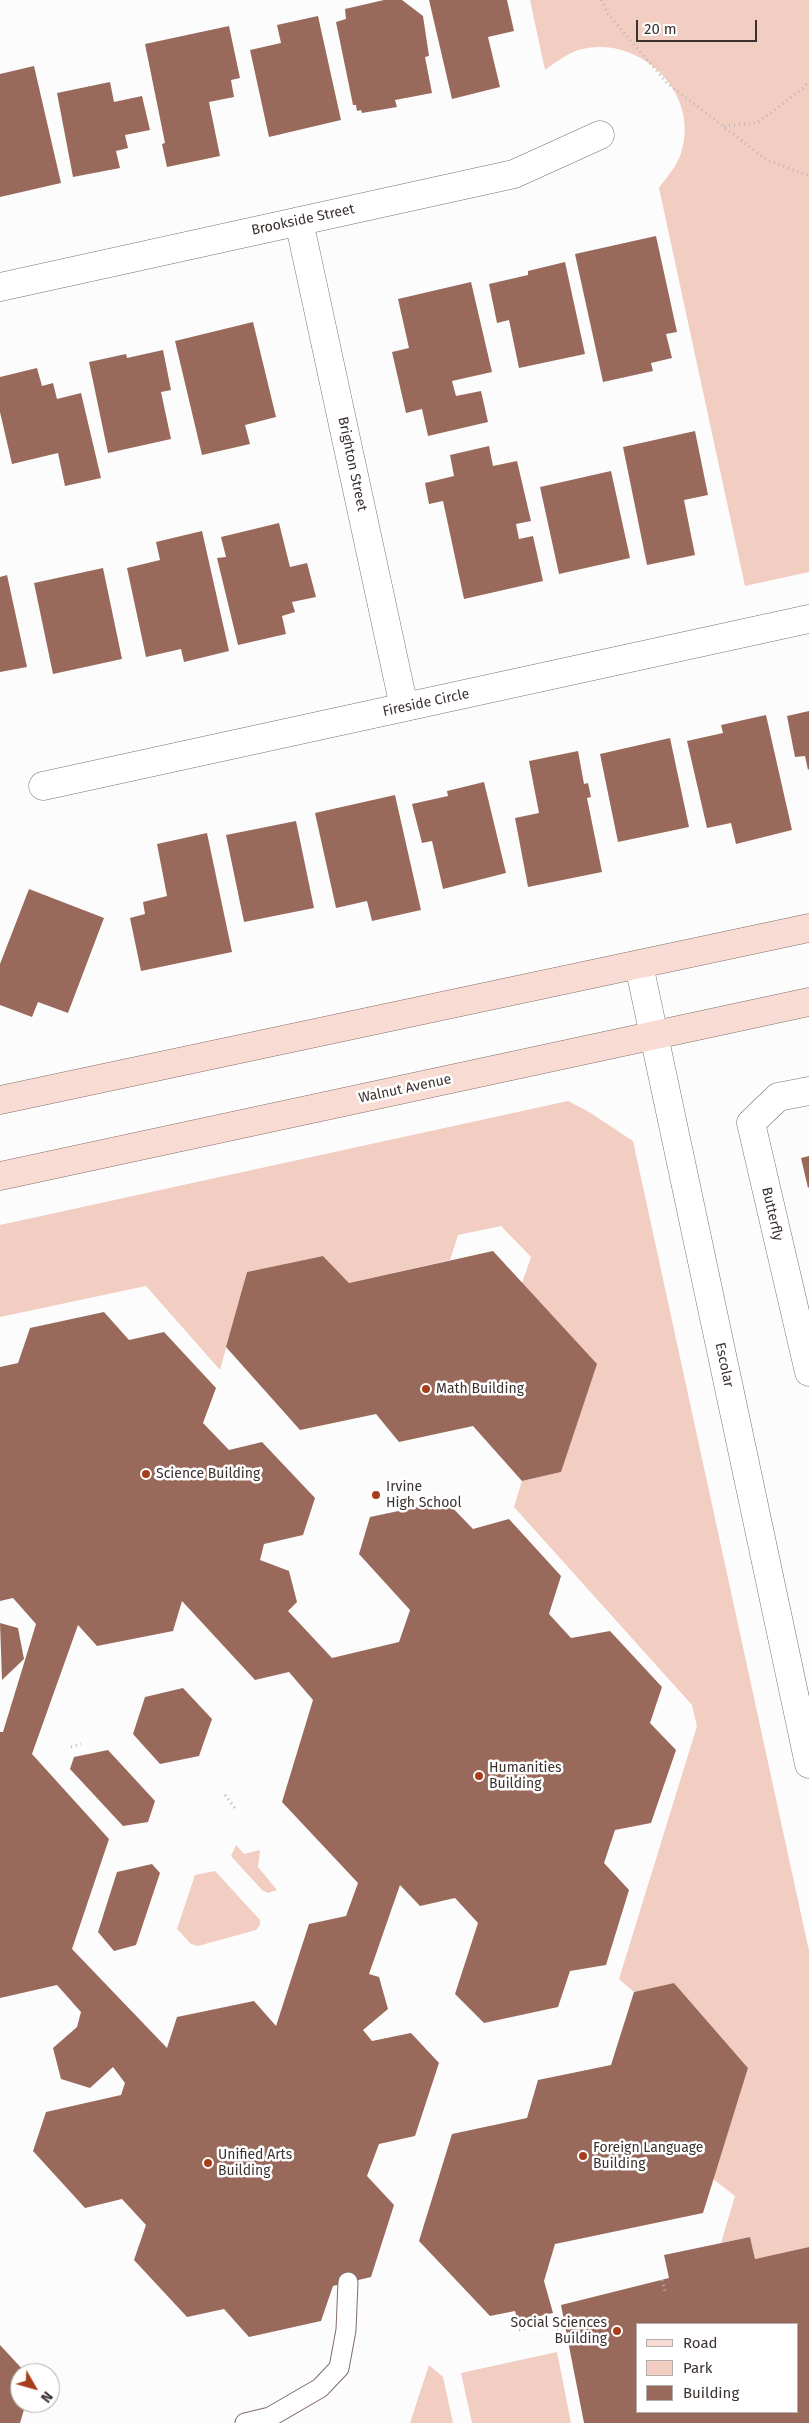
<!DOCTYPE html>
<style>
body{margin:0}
#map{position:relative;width:809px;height:2423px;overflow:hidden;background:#fcfcfc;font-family:"Fira Sans",sans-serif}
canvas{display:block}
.legend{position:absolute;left:636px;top:2323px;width:162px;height:90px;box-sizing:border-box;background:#fff;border:1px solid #b1adac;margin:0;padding:6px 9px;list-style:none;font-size:15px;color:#3b312f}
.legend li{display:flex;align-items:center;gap:10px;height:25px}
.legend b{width:25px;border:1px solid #b1adac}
.north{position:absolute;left:10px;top:2363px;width:50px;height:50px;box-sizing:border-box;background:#fff;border:1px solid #b1adac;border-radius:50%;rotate:128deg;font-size:14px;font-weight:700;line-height:20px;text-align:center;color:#3b312f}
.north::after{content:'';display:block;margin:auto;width:18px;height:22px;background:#a63e1c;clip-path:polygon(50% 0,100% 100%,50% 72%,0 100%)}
.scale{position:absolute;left:636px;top:20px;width:121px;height:22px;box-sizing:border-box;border:2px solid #3b312f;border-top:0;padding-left:6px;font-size:15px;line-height:18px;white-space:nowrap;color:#3b312f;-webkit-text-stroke:4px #fff;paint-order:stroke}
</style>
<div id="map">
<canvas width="809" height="2423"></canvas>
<ul class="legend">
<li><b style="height:6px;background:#f8dcd4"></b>Road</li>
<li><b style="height:14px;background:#f2cdc2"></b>Park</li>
<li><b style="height:14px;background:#996a5c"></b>Building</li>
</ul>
<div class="north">N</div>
<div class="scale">20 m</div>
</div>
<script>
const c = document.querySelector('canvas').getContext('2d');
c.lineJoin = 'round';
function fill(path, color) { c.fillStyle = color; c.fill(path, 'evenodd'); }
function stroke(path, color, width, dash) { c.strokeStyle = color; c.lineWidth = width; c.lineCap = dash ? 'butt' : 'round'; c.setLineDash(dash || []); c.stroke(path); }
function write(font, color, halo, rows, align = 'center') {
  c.font = font + ' "Fira Sans",sans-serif'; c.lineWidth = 5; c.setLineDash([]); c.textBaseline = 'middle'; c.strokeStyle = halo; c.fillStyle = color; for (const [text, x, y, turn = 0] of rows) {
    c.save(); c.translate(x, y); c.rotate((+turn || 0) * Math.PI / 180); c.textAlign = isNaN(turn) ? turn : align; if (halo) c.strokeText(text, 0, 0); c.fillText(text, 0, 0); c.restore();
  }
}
fill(new Path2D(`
 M 530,0 L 809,0 L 809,572 L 745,586 L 659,188 C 667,177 677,166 681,153 C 701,93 640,35 582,49 C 569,52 556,62 545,70 Z
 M 568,1101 L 589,1112 L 633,1141 L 809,1951 L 809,2247 L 755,2259 L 750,2237 L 721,2243 L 735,2196 L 713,2179 L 748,2068 L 674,1983 L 634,1992 L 619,1979 L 697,1726 L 692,1705 L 514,1507 L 522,1481 L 561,1472 L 522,1283 L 531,1257 L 501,1226 L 458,1235 L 450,1260 L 349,1283 L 323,1256 L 247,1272 L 220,1370 L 146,1286 L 0,1317 L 0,1225 Z
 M 236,1845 L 244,1854 L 260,1850 L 258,1867 L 277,1890 L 268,1893 L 262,1890 L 231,1856 Z
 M 215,1871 L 260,1920 L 260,1925 L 256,1930 L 198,1946 L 191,1944 L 177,1929 L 195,1875 Z
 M 557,2352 L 571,2423 L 472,2423 L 461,2373 Z
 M 429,2365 L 443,2377 L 453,2423 L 410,2423 Z`), '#f2cdc2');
fill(new Path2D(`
 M 384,0 L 402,0 L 423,16 L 429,56 L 425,57 L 432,93 L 395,100 L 397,107 L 362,113 L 361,110 L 357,111 L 356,105 L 353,105 L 336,22 L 346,19 L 345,9 Z
 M 429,0 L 507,0 L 514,31 L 488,37 L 500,87 L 452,99 Z
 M 318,16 L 341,120 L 269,137 L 250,50 L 281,43 L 277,25 Z
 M 229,26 L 240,78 L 231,80 L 234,97 L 209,102 L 220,156 L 167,167 L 162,144 L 165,143 L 145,44 Z
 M 34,66 L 61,183 L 0,197 L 0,74 Z
 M 110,82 L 114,102 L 142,96 L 150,130 L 125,135 L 128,148 L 116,151 L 120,168 L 73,177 L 57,93 Z
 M 656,236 L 677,332 L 666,334 L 672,358 L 651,363 L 653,371 L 603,382 L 575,254 Z
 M 565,262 L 585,354 L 519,368 L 509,320 L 497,323 L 489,284 L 528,275 L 528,271 Z
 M 471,282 L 492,372 L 452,381 L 456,396 L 481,391 L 488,422 L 428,436 L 422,409 L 406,413 L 392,352 L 409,348 L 398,299 Z
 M 253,322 L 276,417 L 245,425 L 250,444 L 202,455 L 175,341 Z
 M 163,350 L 171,390 L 161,392 L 171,439 L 108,453 L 89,362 L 126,354 L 127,358 Z
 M 37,368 L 42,386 L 53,383 L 57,399 L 81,393 L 101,478 L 65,486 L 58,453 L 12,464 L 0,412 L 0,377 Z
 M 695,431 L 708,495 L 684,500 L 695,555 L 647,565 L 623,447 Z
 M 489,446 L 493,466 L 517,461 L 531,521 L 516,524 L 519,539 L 533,536 L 543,581 L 464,599 L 443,501 L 429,504 L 425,483 L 454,476 L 450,455 Z
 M 611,471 L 630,558 L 559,574 L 540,487 Z
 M 279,523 L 290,567 L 307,563 L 316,597 L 292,602 L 295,612 L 282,616 L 286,634 L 238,645 L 217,558 L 226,557 L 221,537 Z
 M 202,531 L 229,651 L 184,662 L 181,649 L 146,657 L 127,568 L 160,560 L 156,542 Z
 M 103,568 L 122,659 L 53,674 L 34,583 Z
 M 7,575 L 27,667 L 0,672 L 0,577 Z
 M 809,711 L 809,769 L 808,770 L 805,756 L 795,757 L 787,716 Z
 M 766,715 L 792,830 L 736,844 L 731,823 L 707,828 L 687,741 L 723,733 L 721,725 Z
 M 670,738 L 689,827 L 618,842 L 600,754 Z
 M 578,751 L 584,784 L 588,783 L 591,797 L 587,798 L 602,872 L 528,887 L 515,818 L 539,813 L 529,761 Z
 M 484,782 L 506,873 L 443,889 L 432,841 L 422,843 L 412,804 L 448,796 L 447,791 Z
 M 395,795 L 421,910 L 372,921 L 367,901 L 336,908 L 315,813 Z
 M 296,821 L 314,908 L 244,922 L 226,835 Z
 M 207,833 L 232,952 L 141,971 L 130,918 L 145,914 L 143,902 L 167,896 L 157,844 Z
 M 29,889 L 104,918 L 68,1013 L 38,1002 L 32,1017 L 0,1005 L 0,964 Z
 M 809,1156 L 809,1187 L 808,1188 L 801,1158 Z
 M 493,1251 L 597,1364 L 561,1472 L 522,1481 L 473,1426 L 399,1442 L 376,1414 L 300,1430 L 226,1347 L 247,1272 L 323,1256 L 349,1283 Z
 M 104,1312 L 129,1340 L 164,1332 L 216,1388 L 203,1423 L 229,1450 L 262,1442 L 315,1498 L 303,1535 L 264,1544 L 260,1560 L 289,1571 L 297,1602 L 288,1611 L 332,1658 L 399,1642 L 410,1610 L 359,1554 L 370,1517 L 446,1501 L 473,1529 L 509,1519 L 561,1576 L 549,1614 L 571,1638 L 610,1631 L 662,1687 L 650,1723 L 676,1750 L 651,1823 L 615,1830 L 604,1863 L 629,1890 L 606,1965 L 570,1971 L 558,2007 L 484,2023 L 455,1994 L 478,1923 L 455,1898 L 420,1906 L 400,1885 L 369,1974 L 379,1977 L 388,2009 L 363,2030 L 372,2041 L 411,2033 L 439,2063 L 415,2136 L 379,2144 L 367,2176 L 394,2205 L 371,2277 L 333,2286 L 321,2321 L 249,2337 L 224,2309 L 187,2317 L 134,2260 L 146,2225 L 122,2199 L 85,2208 L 33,2151 L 46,2112 L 121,2095 L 125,2083 L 113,2067 L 90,2088 L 61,2079 L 53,2048 L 77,2027 L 81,2012 L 57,1985 L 0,1998 L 0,1732 L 3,1732 L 36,1624 L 13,1598 L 0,1601 L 0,1367 L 18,1363 L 30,1328 ZM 182,1601 L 255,1680 L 289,1672 L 313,1700 L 282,1802 L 358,1883 L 346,1916 L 309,1924 L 276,2026 L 254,2001 L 177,2017 L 167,2048 L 72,1949 L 109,1839 L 32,1754 L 78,1625 L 97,1646 L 173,1631 Z
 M 0,1623 L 18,1628 L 24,1659 L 2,1680 Z
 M 183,1688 L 212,1719 L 199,1756 L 160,1764 L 133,1734 L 145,1697 Z
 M 108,1750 L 155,1801 L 148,1822 L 123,1826 L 70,1769 L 74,1757 Z
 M 152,1864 L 160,1873 L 136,1945 L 114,1951 L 98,1932 L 117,1872 Z
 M 674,1983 L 748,2068 L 703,2213 L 555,2244 L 544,2281 L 553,2313 L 518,2321 L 515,2311 L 490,2316 L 419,2241 L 452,2134 L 527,2118 L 538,2080 L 611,2065 L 634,1992 Z
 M 750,2237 L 755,2259 L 809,2247 L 809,2423 L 584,2423 L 561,2305 L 669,2278 L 664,2255 ZM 638,2324 L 798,2324 L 798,2412 L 638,2412 Z
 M 0,2345 L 26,2373 L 20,2373 L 20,2403 L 26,2403 L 20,2423 L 0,2423 Z`), '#996a5c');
const service = new Path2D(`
 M 245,2423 L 270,2417 L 320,2388 L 339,2368 L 346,2330 L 348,2282`);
const minor = new Path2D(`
 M 299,221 L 404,707
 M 0,287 L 514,174 L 600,135
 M 43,786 L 809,619
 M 639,965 L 809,1764
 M 809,1091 L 778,1097 L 751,1123 L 809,1372`);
const secondary = new Path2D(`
 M 0,1100 L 809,928
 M 0,1176 L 809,1002`);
stroke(service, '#826d66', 21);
stroke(minor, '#826d66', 29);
stroke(secondary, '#826d66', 29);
stroke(new Path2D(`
 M 601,0 L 608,14 L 667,83 L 767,160 L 809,176
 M 724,126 L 757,123 L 803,88 L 809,81
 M 71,1747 L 81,1744
 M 225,1795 L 237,1811
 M 662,2280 L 665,2291
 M 519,2330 L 563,2319
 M 557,2330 L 581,2324`), '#b9b6b5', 3, [1, 4]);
stroke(service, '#fff', 19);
stroke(minor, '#fff', 28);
stroke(secondary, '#f8dcd4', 28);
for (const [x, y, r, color] of [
 [426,1389,5,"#a63e1c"],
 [146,1474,5,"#a63e1c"],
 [376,1495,5,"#a63e1c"],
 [479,1776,5,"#a63e1c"],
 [583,2156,5,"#a63e1c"],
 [208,2163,5,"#a63e1c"],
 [617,2331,5,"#a63e1c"]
]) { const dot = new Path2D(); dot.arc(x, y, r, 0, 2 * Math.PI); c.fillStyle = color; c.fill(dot); stroke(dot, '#fff', 2); }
write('14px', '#3b312f', '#fff', [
 ["Brookside Street",303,220,-12],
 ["Brighton Street",352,464,78],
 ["Fireside Circle",426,703,-12],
 ["Walnut Avenue",405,1089,-12],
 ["Butterfly",772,1214,77],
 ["Escolar",724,1365,78]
]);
write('14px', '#3b312f', '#fff', [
 ["Math Building",436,1389],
 ["Science Building",156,1474],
 ["Irvine",386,1487],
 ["High School",386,1503],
 ["Humanities",489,1768],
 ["Building",489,1784],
 ["Foreign Language",593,2148],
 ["Building",593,2164],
 ["Unified Arts",218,2155],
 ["Building",218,2171],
 ["Social Sciences",607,2323,"right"],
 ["Building",607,2339,"right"]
], 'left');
</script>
